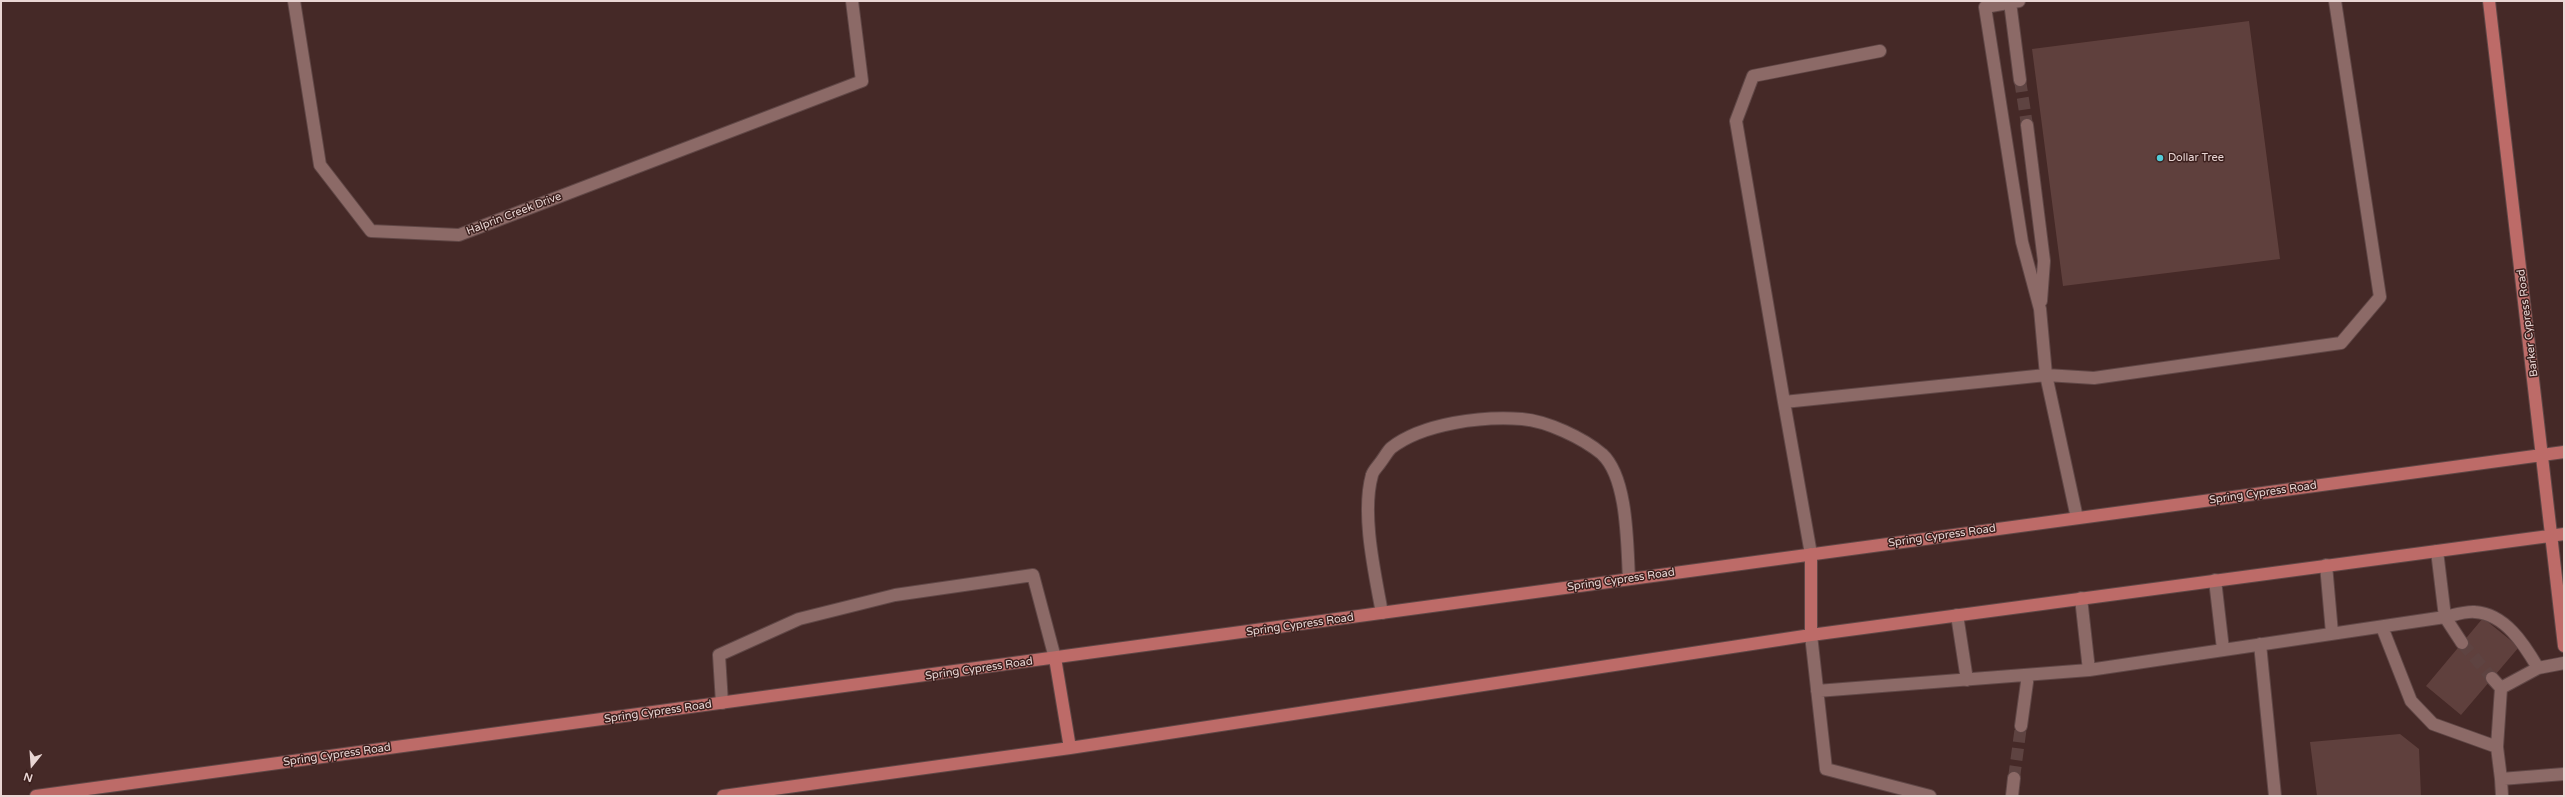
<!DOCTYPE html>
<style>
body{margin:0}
#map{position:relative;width:2565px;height:797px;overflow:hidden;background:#452927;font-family:"Varela Round",sans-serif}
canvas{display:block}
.frame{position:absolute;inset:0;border:2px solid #e9d6d4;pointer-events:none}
.north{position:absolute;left:12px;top:745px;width:40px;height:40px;-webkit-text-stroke:3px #3b1f1d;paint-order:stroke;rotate:197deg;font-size:11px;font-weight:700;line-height:16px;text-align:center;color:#e9d6d4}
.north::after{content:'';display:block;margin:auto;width:14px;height:18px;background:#e9d6d4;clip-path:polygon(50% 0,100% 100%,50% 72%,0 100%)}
</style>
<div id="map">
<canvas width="2565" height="797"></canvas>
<div class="frame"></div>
<div class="north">N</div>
</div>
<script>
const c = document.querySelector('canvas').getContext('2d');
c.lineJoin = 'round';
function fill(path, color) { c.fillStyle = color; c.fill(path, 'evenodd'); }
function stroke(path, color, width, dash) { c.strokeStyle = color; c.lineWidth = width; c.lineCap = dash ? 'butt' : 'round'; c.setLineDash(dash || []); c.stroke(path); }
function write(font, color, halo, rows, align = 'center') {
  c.font = font + ' "Varela Round",sans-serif'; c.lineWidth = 3; c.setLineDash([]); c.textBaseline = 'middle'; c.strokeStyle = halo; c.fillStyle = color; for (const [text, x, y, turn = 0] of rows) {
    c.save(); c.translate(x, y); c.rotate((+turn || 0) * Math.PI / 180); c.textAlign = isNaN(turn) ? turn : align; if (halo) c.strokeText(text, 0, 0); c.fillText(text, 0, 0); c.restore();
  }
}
fill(new Path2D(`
 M 2249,21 L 2280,259 L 2063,286 L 2032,49 Z
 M 2483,618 L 2519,647 L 2461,715 L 2426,686 Z
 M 2400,734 L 2419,749 L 2421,796 L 2317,796 L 2310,742 Z`), '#5f403d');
stroke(new Path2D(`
 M 2020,80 L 2027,125
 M 2462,643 L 2492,678
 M 2014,778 L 2021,726`), '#5e4341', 12, [12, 6]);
const minor = new Path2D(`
 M 294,1 L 320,165 L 371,231 L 459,235 L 862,81 L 852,1
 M 2010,2 L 2020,80
 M 1880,51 L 1753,76 L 1736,121 L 1784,402 L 2046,375 L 2040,309 L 2022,242 L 1985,7 L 2019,1
 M 2027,125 L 2044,261 L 2041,301
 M 1784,402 L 1811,554
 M 2077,518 L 2046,375 L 2094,378 L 2341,343 L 2380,297 L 2335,1
 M 2326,565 L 2332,633
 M 2215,580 L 2223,649
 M 2081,598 L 2089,670
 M 1382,613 C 1375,574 1361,514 1372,475 C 1373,471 1378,466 1380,463 C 1384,458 1387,452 1391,448 C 1423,423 1483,416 1522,419 C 1547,421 1583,438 1602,454 C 1628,478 1627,545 1629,579
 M 1957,615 L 1967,680
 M 2382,627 L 2411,701 L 2433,724 L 2497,747
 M 1811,635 L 1826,769 L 1930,796
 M 2462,643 L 2445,617 C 2454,615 2466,611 2475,612 C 2505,614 2524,644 2538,668
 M 2260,644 L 2275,796
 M 2492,678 L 2501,688 L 2538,668 L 2564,663
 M 2501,688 L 2497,747 L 2501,779
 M 1817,691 L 2089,670 L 2445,617 L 2437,551
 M 722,703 L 719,655 L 799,619 L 895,595 L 1033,575 L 1055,658
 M 2021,726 L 2028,675
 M 2012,796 L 2014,778
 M 2502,796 L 2501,779 L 2564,774`);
const major = new Path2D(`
 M 2489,1 L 2564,646
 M 1811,635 L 1811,554
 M 1055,658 L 1070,748
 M 36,796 L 2564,452
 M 723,796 L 1070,748 L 1811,635 L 2564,534`);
stroke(minor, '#604746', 14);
stroke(major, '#604746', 14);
stroke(minor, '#8c6a67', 12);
stroke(major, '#bd6b68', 12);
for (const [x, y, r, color] of [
 [2160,158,4,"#52cbd7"]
]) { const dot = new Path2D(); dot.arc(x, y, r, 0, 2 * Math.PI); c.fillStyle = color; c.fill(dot); stroke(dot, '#3b1f1d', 1.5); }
write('11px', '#e9d6d4', '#3b1f1d', [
 ["Dollar Tree",2168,158]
], 'left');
write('11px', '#e9d6d4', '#3b1f1d', [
 ["Halprin Creek Drive",514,214,-21],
 ["Barker Cypress Road",2528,323,-97],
 ["Spring Cypress Road",2263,493,-8],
 ["Spring Cypress Road",1942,536,-8],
 ["Spring Cypress Road",1621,580,-8],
 ["Spring Cypress Road",1300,625,-8],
 ["Spring Cypress Road",979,669,-8],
 ["Spring Cypress Road",658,712,-8],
 ["Spring Cypress Road",337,755,-8]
]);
</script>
